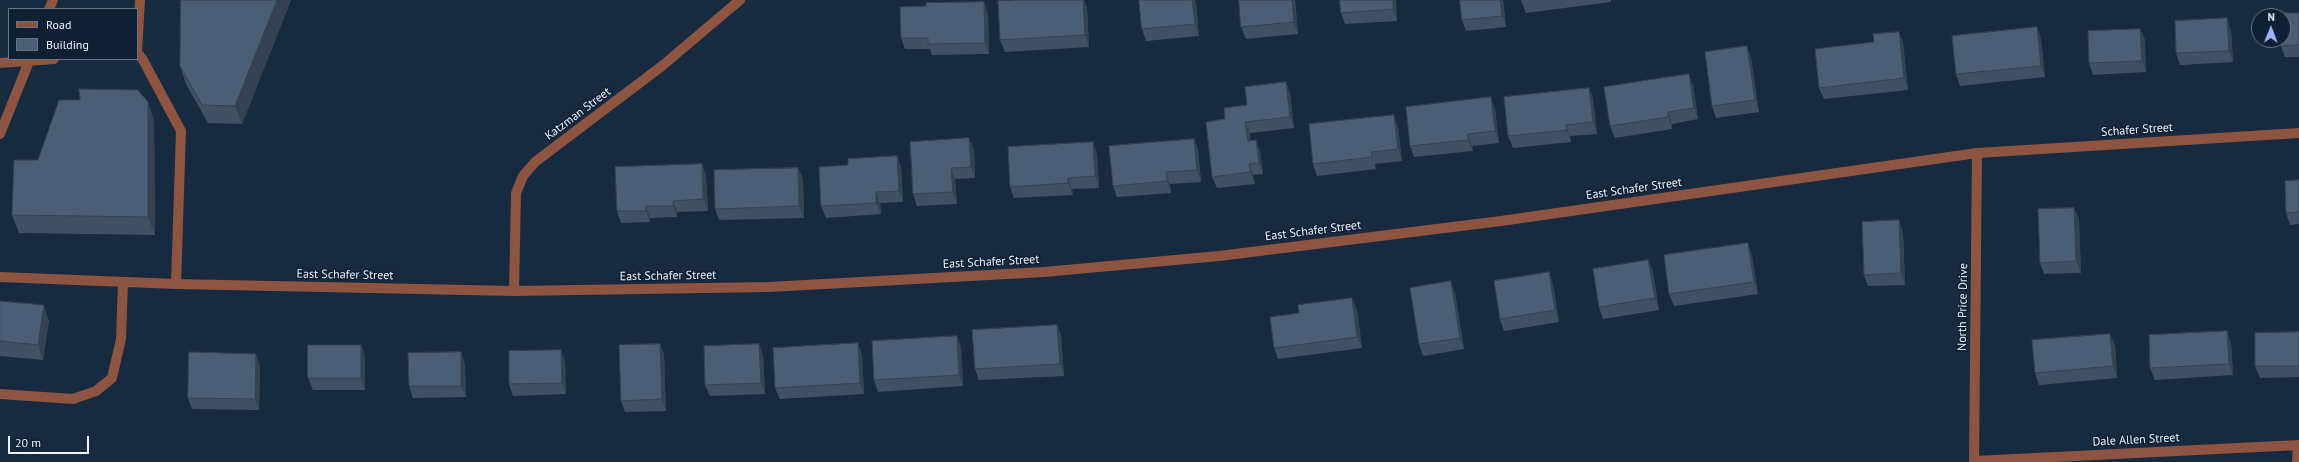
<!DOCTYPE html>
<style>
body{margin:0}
#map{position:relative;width:2299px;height:462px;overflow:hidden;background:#182a3f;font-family:"PT Sans",sans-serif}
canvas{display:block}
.legend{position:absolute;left:8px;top:8px;width:130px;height:52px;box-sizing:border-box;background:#0f2034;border:1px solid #687584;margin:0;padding:5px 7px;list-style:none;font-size:12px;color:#edf4fc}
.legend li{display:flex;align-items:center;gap:8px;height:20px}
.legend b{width:20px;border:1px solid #687584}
.north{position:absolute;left:2251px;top:8px;width:40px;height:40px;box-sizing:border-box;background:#0f2034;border:1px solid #687584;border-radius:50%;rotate:1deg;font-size:11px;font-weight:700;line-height:16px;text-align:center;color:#edf4fc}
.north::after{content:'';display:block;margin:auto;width:14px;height:18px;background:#9fb3fd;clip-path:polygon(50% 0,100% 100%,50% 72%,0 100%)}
.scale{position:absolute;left:8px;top:436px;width:81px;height:18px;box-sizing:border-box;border:2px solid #edf4fc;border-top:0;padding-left:5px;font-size:12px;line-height:14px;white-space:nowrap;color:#edf4fc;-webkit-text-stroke:3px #0f2034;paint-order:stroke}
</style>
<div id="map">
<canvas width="2299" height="462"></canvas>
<ul class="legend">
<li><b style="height:5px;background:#8d5441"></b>Road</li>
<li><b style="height:11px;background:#4b5e76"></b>Building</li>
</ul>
<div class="north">N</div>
<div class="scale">20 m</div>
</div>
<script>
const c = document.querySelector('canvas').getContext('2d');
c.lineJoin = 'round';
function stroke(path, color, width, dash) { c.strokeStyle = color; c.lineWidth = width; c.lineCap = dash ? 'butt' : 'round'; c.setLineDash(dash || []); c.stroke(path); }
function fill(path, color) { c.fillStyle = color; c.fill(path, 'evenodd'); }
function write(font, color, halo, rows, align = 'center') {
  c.font = font + ' "PT Sans",sans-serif'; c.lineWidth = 3; c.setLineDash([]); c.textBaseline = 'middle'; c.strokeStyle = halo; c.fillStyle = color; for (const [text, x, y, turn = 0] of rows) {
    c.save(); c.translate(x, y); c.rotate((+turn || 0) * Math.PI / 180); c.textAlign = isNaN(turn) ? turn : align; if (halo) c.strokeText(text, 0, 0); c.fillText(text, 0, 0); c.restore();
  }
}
stroke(new Path2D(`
 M 140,0 L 137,52 L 143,60 L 181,131 L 176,284
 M 49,9 L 53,0
 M 0,63 L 54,59
 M 0,134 L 30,59
 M 0,277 L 176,284 L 514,291 L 769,287 L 1044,272 L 1219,256 L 1501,221 L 1977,153 L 2299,133
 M 514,291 L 516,193 L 523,176 L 535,162 L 662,66 L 740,0
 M 0,394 L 73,399 L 96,391 L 112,378 L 121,339 L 123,282
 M 1974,461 L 2299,445
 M 1974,462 L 1977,153
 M 2297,462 L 2298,445`), '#8d5441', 10);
fill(new Path2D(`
 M 291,0 L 242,124 L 208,123 L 186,84 L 180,66 Z
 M 1015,0 L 1084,0 L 1087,8 L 1089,47 L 1005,52 L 1000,40 Z
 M 1239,0 L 1295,0 L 1298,34 L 1246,39 L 1241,27 Z
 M 1340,0 L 1396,0 L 1397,21 L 1345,24 L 1341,13 Z
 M 1460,0 L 1503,0 L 1506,27 L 1466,31 L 1462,20 Z
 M 1521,0 L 1611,0 L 1611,2 L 1526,13 Z
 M 984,2 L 988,14 L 989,54 L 932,55 L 930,49 L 905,49 L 901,38 L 926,6 Z
 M 1196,3 L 1199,36 L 1146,41 L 1142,29 Z
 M 2299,13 L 2299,57 L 2285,57 L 2281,46 Z
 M 2037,27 L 2041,39 L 2045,77 L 1960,86 L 1956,74 Z
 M 2140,29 L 2145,40 L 2146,72 L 2093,75 L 2089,63 Z
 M 2231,30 L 2233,62 L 2180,65 L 2176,53 Z
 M 1899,32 L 1903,43 L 1908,90 L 1824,99 L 1819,88 L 1874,42 Z
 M 1751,58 L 1759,112 L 1716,118 L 1712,106 Z
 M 1286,82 L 1290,94 L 1294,128 L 1250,133 L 1250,141 L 1256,140 L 1260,152 L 1263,174 L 1253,175 L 1255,184 L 1217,188 L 1212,177 L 1225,119 L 1247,105 Z
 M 1693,85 L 1698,119 L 1672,124 L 1672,129 L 1615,138 L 1610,126 Z
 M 1589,88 L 1593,99 L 1597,134 L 1570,136 L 1571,142 L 1513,148 L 1508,136 Z
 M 148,102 L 154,121 L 155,235 L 19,233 L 12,215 L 38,160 Z
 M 1495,109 L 1499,143 L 1472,146 L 1473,151 L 1414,157 L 1410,146 Z
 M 1398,127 L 1402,161 L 1375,164 L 1376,169 L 1317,176 L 1313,164 Z
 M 1194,139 L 1198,150 L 1201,182 L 1170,184 L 1171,193 L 1117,197 L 1113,186 Z
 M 974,149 L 975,178 L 955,179 L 957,204 L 917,206 L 913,194 Z
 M 1097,153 L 1099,188 L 1072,189 L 1073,195 L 1014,198 L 1010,187 Z
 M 897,156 L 901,168 L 903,202 L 880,203 L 881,214 L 826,218 L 821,206 L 848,165 Z
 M 702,164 L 706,176 L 708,211 L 677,212 L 677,217 L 650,218 L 650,222 L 621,223 L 617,211 Z
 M 798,168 L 803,179 L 804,218 L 719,220 L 715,209 Z
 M 2299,180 L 2299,224 L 2290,225 L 2286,213 Z
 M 2079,219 L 2081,273 L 2044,274 L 2040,263 Z
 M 1903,232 L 1905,285 L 1868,286 L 1864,275 Z
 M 1752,255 L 1758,294 L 1674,306 L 1669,294 Z
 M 1648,260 L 1653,272 L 1659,310 L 1603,319 L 1599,307 Z
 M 1549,272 L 1553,284 L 1559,322 L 1504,331 L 1500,319 Z
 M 1455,293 L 1464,349 L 1423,356 L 1419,344 Z
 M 1352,298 L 1357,310 L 1362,348 L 1278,359 L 1274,348 L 1299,313 Z
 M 0,301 L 49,321 L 43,360 L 0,356 Z
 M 1057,325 L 1061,336 L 1064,376 L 979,380 L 975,369 Z
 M 2227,331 L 2231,343 L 2233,375 L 2155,380 L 2150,368 Z
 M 2299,332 L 2299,377 L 2260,378 L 2255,366 Z
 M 660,344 L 664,355 L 666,411 L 625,412 L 621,401 Z
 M 2115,345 L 2117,378 L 2039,385 L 2035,373 Z
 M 961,347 L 963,386 L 878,392 L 874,380 Z
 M 763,355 L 765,394 L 710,396 L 705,385 Z
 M 862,355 L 864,394 L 780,399 L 775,388 Z
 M 365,356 L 365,390 L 313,390 L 308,378 Z
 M 565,361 L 566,394 L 513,396 L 509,384 Z
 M 465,364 L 466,397 L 413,398 L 409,386 Z
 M 260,365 L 259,410 L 192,409 L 188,398 Z`), '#405165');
fill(new Path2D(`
 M 277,0 L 291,0 L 242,124 L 235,106 Z
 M 1083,0 L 1084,0 L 1087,8 L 1089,47 L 1085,35 Z
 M 1192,0 L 1195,0 L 1196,3 L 1199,36 L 1195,24 Z
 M 1292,0 L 1295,0 L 1298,34 L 1294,22 Z
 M 1393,0 L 1396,0 L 1397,21 L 1393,9 Z
 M 1500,0 L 1503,0 L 1506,27 L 1502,16 Z
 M 984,2 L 988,14 L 989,54 L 985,43 Z
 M 2227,18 L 2231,30 L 2233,62 L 2229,51 Z
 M 2037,27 L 2041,39 L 2045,77 L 2041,66 Z
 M 2140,29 L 2145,40 L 2146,72 L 2142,61 Z
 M 1899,32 L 1903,43 L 1908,90 L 1904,78 Z
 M 1747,46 L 1751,58 L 1759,112 L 1755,100 Z
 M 1689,74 L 1693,85 L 1698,119 L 1694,108 Z
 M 1286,82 L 1290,94 L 1294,128 L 1290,117 Z
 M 1589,88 L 1593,99 L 1597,134 L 1593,122 Z
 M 1491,97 L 1495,109 L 1499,143 L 1495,131 Z
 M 148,102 L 154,121 L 155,235 L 148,217 Z
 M 1668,112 L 1672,124 L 1672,129 L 1668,117 Z
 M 1394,115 L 1398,127 L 1402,161 L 1398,149 Z
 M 1245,122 L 1250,133 L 1252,152 L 1248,141 Z
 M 1566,125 L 1570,136 L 1571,142 L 1567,130 Z
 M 1468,134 L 1472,146 L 1473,151 L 1468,140 Z
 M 969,138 L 974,149 L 975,178 L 971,167 Z
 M 1194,139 L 1198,150 L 1201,182 L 1197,170 Z
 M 1256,140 L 1260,152 L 1263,174 L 1259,163 Z
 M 1093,142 L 1097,153 L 1099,188 L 1095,176 Z
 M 897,156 L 901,168 L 903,202 L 899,191 Z
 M 702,164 L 706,176 L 708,211 L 703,199 Z
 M 1249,164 L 1253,175 L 1255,184 L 1250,172 Z
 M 798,168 L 803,179 L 804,218 L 799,206 Z
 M 951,168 L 955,179 L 957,204 L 953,192 Z
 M 1166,172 L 1170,184 L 1171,193 L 1167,181 Z
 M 1068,178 L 1072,189 L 1073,195 L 1068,183 Z
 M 876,192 L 880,203 L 881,214 L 876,203 Z
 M 673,201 L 677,212 L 677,217 L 673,206 Z
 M 646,206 L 650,218 L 650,222 L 646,211 Z
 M 2074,208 L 2079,219 L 2081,273 L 2076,261 Z
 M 1899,220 L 1903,232 L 1905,285 L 1901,273 Z
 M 1748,243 L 1752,255 L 1758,294 L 1754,282 Z
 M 1648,260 L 1653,272 L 1659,310 L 1655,298 Z
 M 1549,272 L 1553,284 L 1559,322 L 1555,310 Z
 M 1451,281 L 1455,293 L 1464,349 L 1460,338 Z
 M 1352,298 L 1357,310 L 1362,348 L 1357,337 Z
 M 44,305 L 49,321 L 43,360 L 38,345 Z
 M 1057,325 L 1061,336 L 1064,376 L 1060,364 Z
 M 2227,331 L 2231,343 L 2233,375 L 2229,364 Z
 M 2110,334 L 2115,345 L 2117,378 L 2113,366 Z
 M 957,336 L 961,347 L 963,386 L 959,375 Z
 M 858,343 L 862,355 L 864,394 L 860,383 Z
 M 660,344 L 664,355 L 666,411 L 662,399 Z
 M 759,344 L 763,355 L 765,394 L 761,383 Z
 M 361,345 L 365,356 L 365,390 L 361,378 Z
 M 561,350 L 565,361 L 566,394 L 562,383 Z
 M 461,352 L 465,364 L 466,397 L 461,386 Z
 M 256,354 L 260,365 L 259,410 L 255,399 Z`), '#344253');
const building = new Path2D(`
 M 181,0 L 277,0 L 235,106 L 202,105 L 180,66 Z
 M 1015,0 L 1083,0 L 1085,35 L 1000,40 L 998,1 Z
 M 1139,0 L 1192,0 L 1195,24 L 1142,29 Z
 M 1239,0 L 1292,0 L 1294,22 L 1241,27 Z
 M 1340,0 L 1393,0 L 1393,9 L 1341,13 Z
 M 1460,0 L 1500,0 L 1502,16 L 1462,20 Z
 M 984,2 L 985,43 L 928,44 L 928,38 L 901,38 L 900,7 L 926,6 L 926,3 Z
 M 2279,13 L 2299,13 L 2299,45 L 2281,46 L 2281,40 L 2283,40 L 2283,16 L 2280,16 Z
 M 2227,18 L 2229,51 L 2176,53 L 2175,21 Z
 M 2037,27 L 2041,66 L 1956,74 L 1952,36 Z
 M 2140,29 L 2142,61 L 2089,63 L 2088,31 Z
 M 1899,32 L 1904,78 L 1819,88 L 1815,49 L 1874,42 L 1873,34 Z
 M 1747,46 L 1755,100 L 1712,106 L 1705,52 Z
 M 1689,74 L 1694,108 L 1668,112 L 1668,117 L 1610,126 L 1604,87 Z
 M 1286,82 L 1290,117 L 1245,122 L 1248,141 L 1256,140 L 1259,163 L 1249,164 L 1250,172 L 1212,177 L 1206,122 L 1225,119 L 1224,108 L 1247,105 L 1245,87 Z
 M 1589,88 L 1593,122 L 1566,125 L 1567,130 L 1508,136 L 1504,97 Z
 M 79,89 L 138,90 L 148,102 L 148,217 L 12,215 L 14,160 L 38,160 L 59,100 L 80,100 Z
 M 1491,97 L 1495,131 L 1468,134 L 1468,140 L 1410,146 L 1406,107 Z
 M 1394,115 L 1398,149 L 1371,152 L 1372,157 L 1313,164 L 1309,124 Z
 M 969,138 L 971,167 L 951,168 L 953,192 L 913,194 L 910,142 Z
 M 1194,139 L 1197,170 L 1166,172 L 1167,181 L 1113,186 L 1109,146 Z
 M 1093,142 L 1095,176 L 1068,178 L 1068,183 L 1010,187 L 1008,147 Z
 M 897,156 L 899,191 L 876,192 L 876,203 L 821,206 L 819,167 L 848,165 L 848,159 Z
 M 702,164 L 703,199 L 673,201 L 673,206 L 646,206 L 646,211 L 617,211 L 615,167 Z
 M 798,168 L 799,206 L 715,209 L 714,170 Z
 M 2299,180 L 2299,212 L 2286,213 L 2285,181 Z
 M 2074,208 L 2076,261 L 2040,263 L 2038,209 Z
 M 1899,220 L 1901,273 L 1864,275 L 1862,222 Z
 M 1748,243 L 1754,282 L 1669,294 L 1664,255 Z
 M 1648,260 L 1655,298 L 1599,307 L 1593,269 Z
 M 1549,272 L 1555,310 L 1500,319 L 1494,281 Z
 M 1451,281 L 1460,338 L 1419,344 L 1410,288 Z
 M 1352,298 L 1357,337 L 1274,348 L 1270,317 L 1299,313 L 1298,305 Z
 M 0,301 L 44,305 L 38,345 L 0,341 Z
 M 1057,325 L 1060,364 L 975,369 L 972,330 Z
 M 2227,331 L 2229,364 L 2150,368 L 2149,335 Z
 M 2299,332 L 2299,366 L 2255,366 L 2255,333 Z
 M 2110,334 L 2113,366 L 2035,373 L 2032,340 Z
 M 957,336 L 959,375 L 874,380 L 872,341 Z
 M 858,343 L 860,383 L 775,388 L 773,348 Z
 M 660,344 L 662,399 L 621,401 L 619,345 Z
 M 759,344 L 761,383 L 705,385 L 704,346 Z
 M 308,345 L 361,345 L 361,378 L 308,378 Z
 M 561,350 L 562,383 L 509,384 L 509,351 Z
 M 189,352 L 256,354 L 255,399 L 188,398 Z
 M 461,352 L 461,386 L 409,386 L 408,353 Z`);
fill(building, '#4b5e76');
stroke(building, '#344253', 1);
write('12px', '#edf4fc', '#0f2034', [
 ["Katzman Street",578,114,-37],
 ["Schafer Street",2137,130,-4],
 ["East Schafer Street",1634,189,-8],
 ["East Schafer Street",1313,231,-7],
 ["East Schafer Street",991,262,-3],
 ["East Schafer Street",345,275,1],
 ["East Schafer Street",668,276,-1],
 ["North Price Drive",1963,307,-89],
 ["Dale Allen Street",2136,440,-3]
]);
</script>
